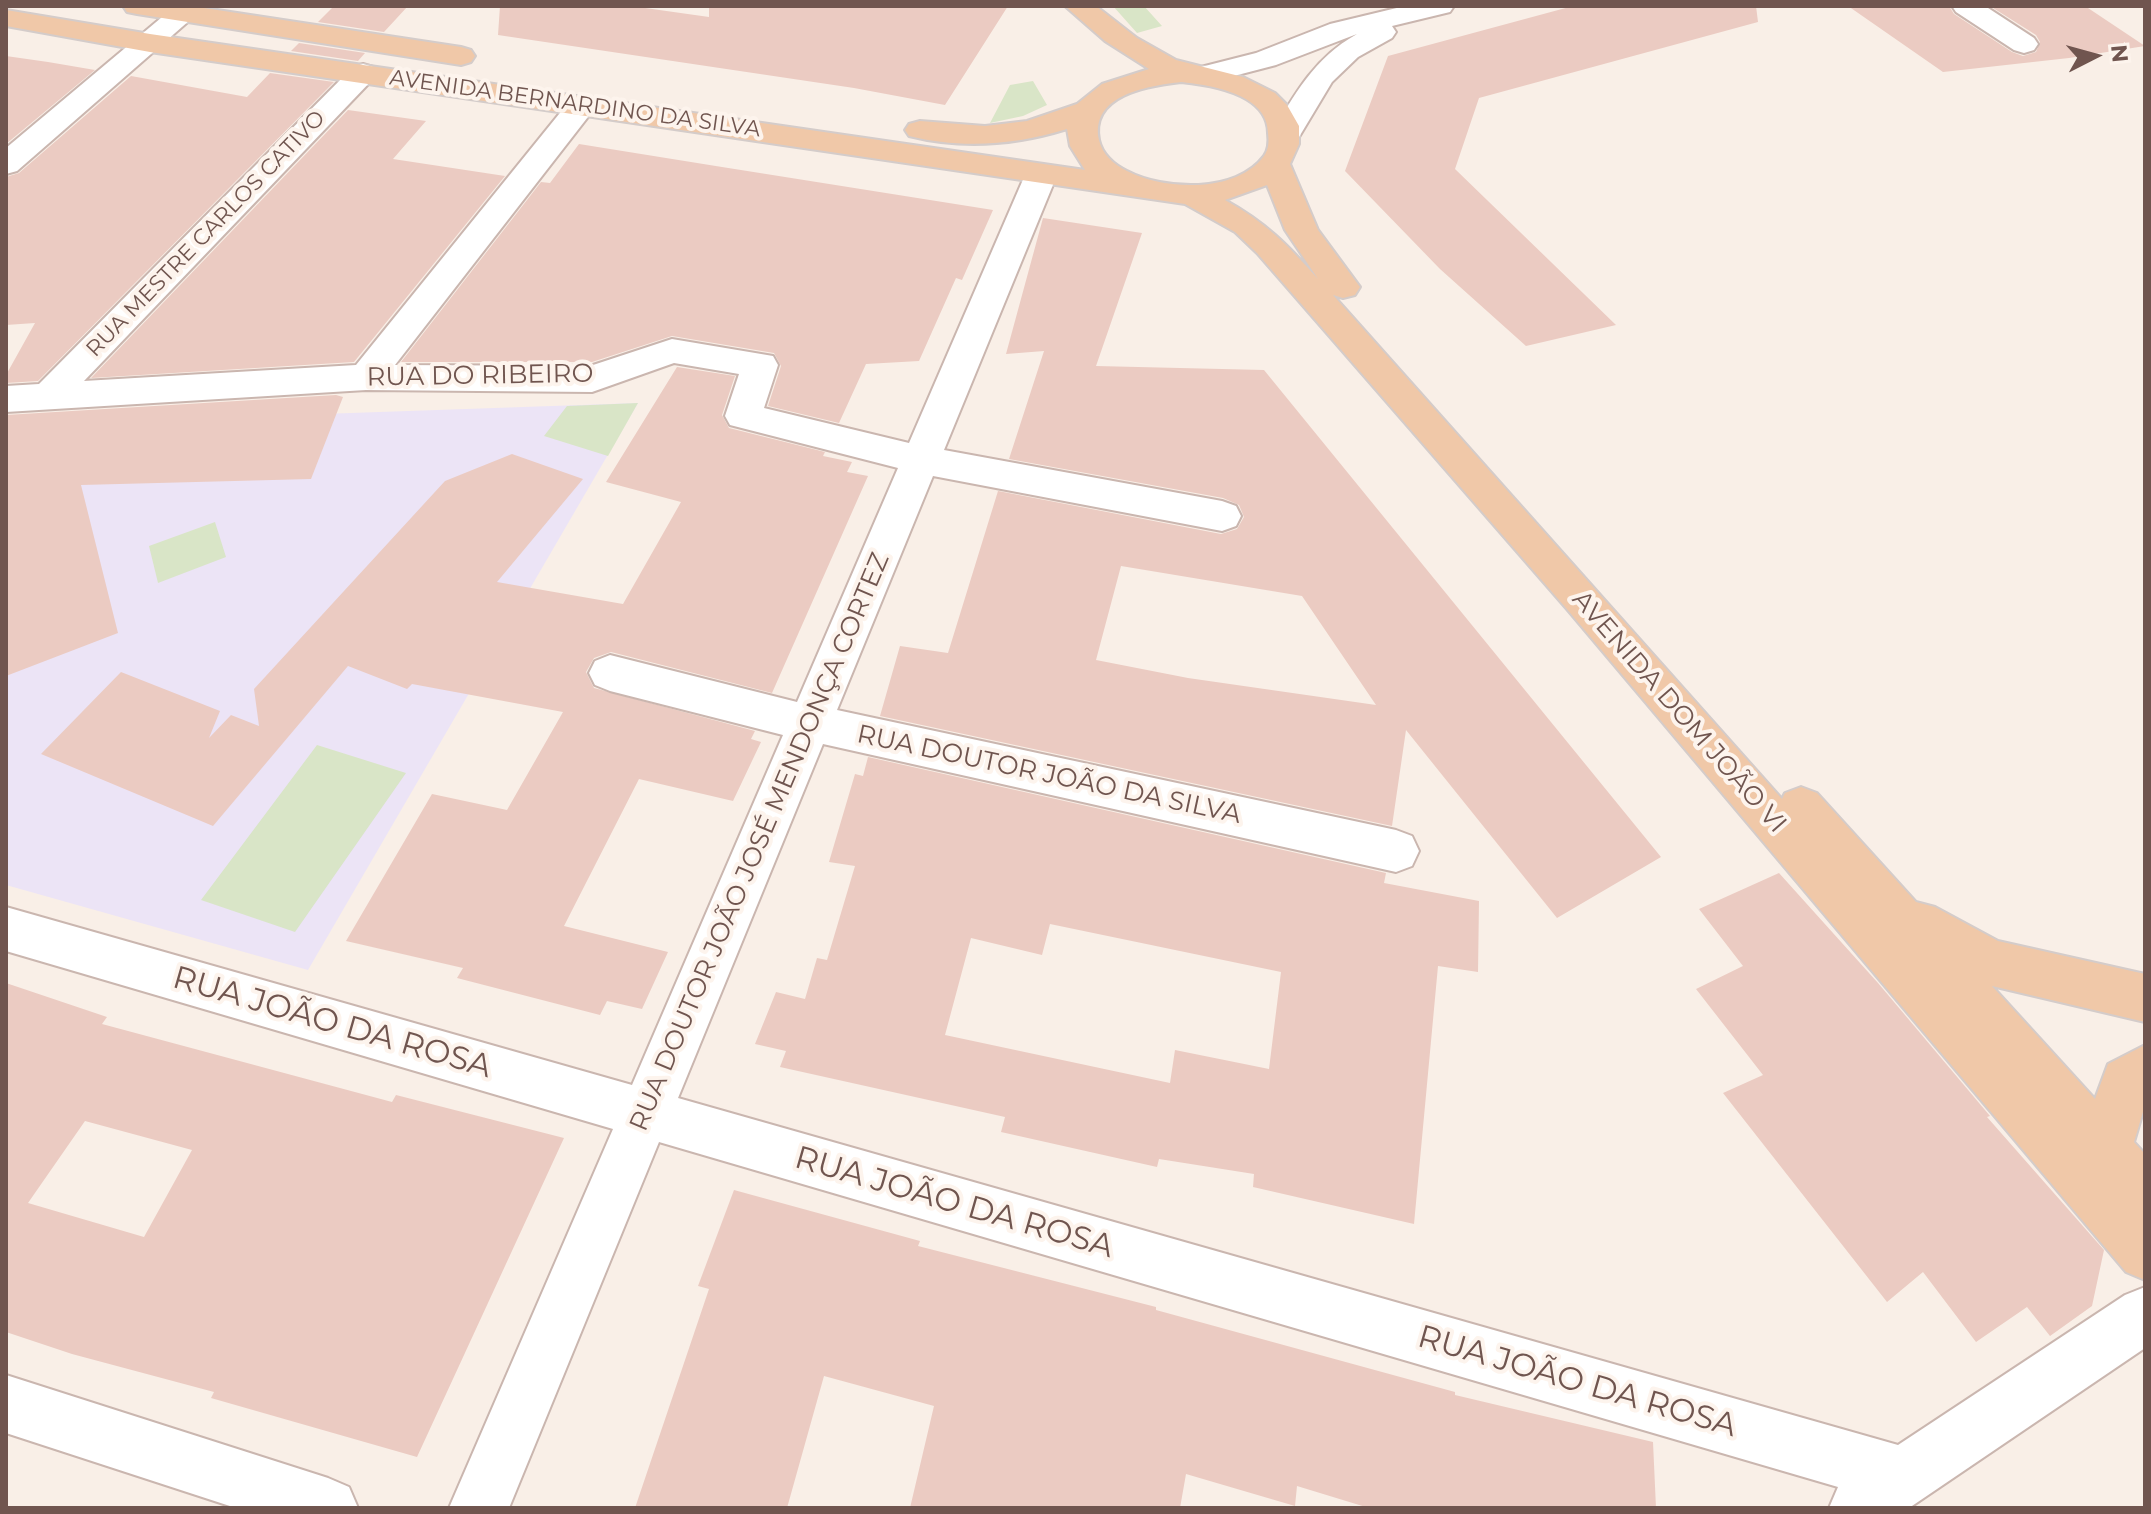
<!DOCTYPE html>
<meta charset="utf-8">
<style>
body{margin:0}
#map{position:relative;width:2151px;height:1514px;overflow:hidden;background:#f9efe7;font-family:Montserrat,sans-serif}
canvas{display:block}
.frame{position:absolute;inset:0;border:8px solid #70554f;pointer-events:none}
.north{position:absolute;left:2055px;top:16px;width:80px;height:80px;-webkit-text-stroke:6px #fdf4ed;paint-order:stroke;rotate:84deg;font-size:22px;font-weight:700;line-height:32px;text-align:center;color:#70554f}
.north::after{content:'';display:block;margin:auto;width:28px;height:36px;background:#70554f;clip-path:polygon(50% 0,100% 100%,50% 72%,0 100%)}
</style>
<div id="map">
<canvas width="2151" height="1514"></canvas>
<div class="frame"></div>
<div class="north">N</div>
</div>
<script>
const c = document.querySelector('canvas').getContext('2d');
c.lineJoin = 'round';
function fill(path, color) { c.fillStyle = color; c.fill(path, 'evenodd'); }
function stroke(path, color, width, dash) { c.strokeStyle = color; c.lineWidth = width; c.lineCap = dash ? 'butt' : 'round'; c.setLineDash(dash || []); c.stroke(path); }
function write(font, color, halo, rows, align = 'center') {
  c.font = font + ' Montserrat,sans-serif'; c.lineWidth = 8; c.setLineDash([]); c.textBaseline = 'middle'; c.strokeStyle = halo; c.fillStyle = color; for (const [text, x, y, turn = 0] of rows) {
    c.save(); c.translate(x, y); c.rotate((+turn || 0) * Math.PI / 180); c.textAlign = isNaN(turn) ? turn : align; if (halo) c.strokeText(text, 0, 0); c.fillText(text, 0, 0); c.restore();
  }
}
fill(new Path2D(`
 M 638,403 L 308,970 L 6,885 L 6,425 Z`), '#ece4f6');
fill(new Path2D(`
 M 1113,6 L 1144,6 L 1162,26 L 1137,33 Z
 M 1033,81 L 1047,105 L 1023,116 L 990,123 L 1010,85 Z
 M 638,403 L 608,456 L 544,436 L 567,406 Z
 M 215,522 L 226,557 L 158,583 L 149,546 Z
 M 317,745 L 406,773 L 295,932 L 201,900 Z`), '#d9e5c7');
fill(new Path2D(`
 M 334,6 L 408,6 L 384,32 L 318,22 Z
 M 500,6 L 631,6 L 709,17 L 709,6 L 1008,6 L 945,105 L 854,88 L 498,35 Z
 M 1573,6 L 1756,6 L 1758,22 L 1479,98 L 1455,169 L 1616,325 L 1526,346 L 1440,269 L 1345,171 L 1388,56 Z
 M 1848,6 L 1949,6 L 1954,14 L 2012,52 L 2023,56 L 2036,52 L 2040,42 L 2036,35 L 1990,6 L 2085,6 L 2145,46 L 2069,58 L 1943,72 Z
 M 299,43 L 365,53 L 358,61 L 291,51 Z
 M 6,56 L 48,62 L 95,70 L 6,144 Z
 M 270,73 L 334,82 L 38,381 L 6,383 L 6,375 L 35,323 L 6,325 L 6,177 L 19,173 L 131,76 L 247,97 Z
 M 348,110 L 426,121 L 393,159 L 505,176 L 354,362 L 91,378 Z
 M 579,144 L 722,167 L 993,210 L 962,280 L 956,278 L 919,361 L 866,364 L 839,423 L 768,406 L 781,366 L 774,353 L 672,336 L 592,362 L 401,362 L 541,182 L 550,183 Z
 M 1043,218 L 1142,233 L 1096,366 L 1264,370 L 1661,857 L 1557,918 L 1406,730 L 1392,826 L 880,716 L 900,646 L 948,653 L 998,491 L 1221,534 L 1237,529 L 1244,517 L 1239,505 L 1223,498 L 1009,459 L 1044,351 L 1006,354 ZM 1121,566 L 1302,596 L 1376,705 L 1188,678 L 1096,660 Z
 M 677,367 L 735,376 L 722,415 L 729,428 L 825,452 L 823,456 L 852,462 L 847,472 L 868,476 L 772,693 L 611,652 L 594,658 L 586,672 L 594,688 L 755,731 L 751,739 L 761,742 L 733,801 L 639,779 L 564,926 L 668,952 L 642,1009 L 607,1001 L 600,1015 L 457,978 L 463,968 L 346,941 L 432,794 L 507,810 L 563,712 L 412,684 L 407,689 L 348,666 L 213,826 L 41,754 L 121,672 L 220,711 L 209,738 L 231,715 L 259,726 L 254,689 L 445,481 L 512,454 L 583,479 L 497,582 L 623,604 L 681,502 L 606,482 Z
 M 336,395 L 343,397 L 311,479 L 81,485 L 118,633 L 6,676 L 6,415 Z
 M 868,757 L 1386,873 L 1384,883 L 1479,901 L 1478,972 L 1438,966 L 1414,1224 L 1253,1187 L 1254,1174 L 1159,1159 L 1157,1167 L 1001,1132 L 1005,1117 L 780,1067 L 786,1051 L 755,1044 L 776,992 L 805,999 L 817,958 L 827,960 L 855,866 L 829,862 L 855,774 L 863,776 ZM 1050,924 L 1281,972 L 1269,1069 L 1175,1050 L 1170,1083 L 945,1035 L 971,938 L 1042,955 Z
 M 1779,873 L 1878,983 L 1990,1116 L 1987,1117 L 2104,1250 L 2092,1306 L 2050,1336 L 2027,1307 L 1976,1342 L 1923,1272 L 1887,1302 L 1723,1093 L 1763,1075 L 1696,989 L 1743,966 L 1699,909 Z
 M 6,983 L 107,1017 L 102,1024 L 392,1102 L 396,1095 L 564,1138 L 417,1457 L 211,1398 L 214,1392 L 72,1354 L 6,1332 ZM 85,1121 L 192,1150 L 144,1237 L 28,1203 Z
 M 734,1190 L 920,1241 L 918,1246 L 1156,1307 L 1156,1310 L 1455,1392 L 1455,1395 L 1653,1442 L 1656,1508 L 1369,1508 L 1297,1486 L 1295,1506 L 1186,1474 L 1180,1508 L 910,1508 L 934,1406 L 824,1376 L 787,1508 L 635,1508 L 709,1289 L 698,1286 Z`), '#ebcbc2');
const minor = new Path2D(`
 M 1405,6 L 1454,6 L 1450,12 L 1392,26 L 1396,32 L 1392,38 L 1358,57 L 1332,82 L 1296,142 L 1285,145 L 1274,142 L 1270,136 C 1294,95 1314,58 1357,34 L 1276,65 L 1203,84 L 1193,81 L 1188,75 L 1193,69 L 1256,53 L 1330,24 Z
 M 1952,6 L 1985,6 L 2034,38 L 2038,44 L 2034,50 L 2024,53 L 2014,50 L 1956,12 Z
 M 174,7 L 189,6 L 198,13 L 17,171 L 6,174 L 6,148 Z
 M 363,64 L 373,67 L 378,73 L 373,79 L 84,381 L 356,365 L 572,98 L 583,95 L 594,98 L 598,104 L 395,365 L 590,366 L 672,339 L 773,356 L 778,365 L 764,408 L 909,443 L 1025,175 L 1030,168 L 1041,165 L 1052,168 L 1057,175 L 944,450 L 1222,501 L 1236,506 L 1241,516 L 1236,526 L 1222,531 L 933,476 L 837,710 L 1396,830 L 1412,836 L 1419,851 L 1412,866 L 1396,872 L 823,744 L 678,1098 L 1898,1445 L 2125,1295 L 2145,1287 L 2145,1348 L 1909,1508 L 1829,1508 L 1838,1487 L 659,1142 L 509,1508 L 449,1508 L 613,1129 L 6,951 L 6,907 L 632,1085 L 783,735 L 610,691 L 595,685 L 589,673 L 595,661 L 610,655 L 797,702 L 898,468 L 730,425 L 725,416 L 739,374 L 674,363 L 592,392 L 366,390 L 6,412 L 6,386 L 39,384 L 353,67 Z
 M 6,1375 L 328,1478 L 349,1487 L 358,1508 L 236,1508 L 6,1433 Z`);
const major = new Path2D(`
 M 123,6 L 191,6 L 461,47 L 471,50 L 475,56 L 471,62 L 461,65 L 137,14 L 127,12 Z
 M 1065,6 L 1096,6 L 1137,38 L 1176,60 L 1243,77 L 1275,93 L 1287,105 L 1299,126 L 1299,144 L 1290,164 L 1318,230 L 1360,287 L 1355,295 L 1343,298 L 1333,295 L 1782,799 L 1785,793 L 1801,787 L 1817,793 L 1916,902 L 1935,907 L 1998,941 L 2145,974 L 2145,1022 L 1992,986 L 2095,1099 L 2108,1064 L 2145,1045 L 2145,1105 L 2134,1142 L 2145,1154 L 2145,1280 L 2126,1272 L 1566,608 L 1257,253 L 1235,232 L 1185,204 L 150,52 L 6,26 L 6,10 L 150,34 L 1085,170 L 1070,146 L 1067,129 C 1016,145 961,149 909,136 L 905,130 L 909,124 L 920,121 L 985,126 L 1027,121 L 1077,104 L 1102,84 L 1149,69 L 1105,41 ZM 1181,82 C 1211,85 1268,94 1268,133 C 1269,141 1269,149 1264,156 C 1236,194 1163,190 1127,171 C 1114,165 1102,154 1099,140 C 1090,95 1147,86 1181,82 ZM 1267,185 L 1285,230 L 1318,279 C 1288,245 1265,222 1225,200 Z`);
stroke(minor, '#cab6af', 4);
stroke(major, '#d4ccca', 4);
fill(minor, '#fff');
fill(major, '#f0c8a8');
write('22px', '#70554f', '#fdf4ed', [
 ["AVENIDA BERNARDINO DA SILVA",575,104,8],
 ["RUA MESTRE CARLOS CATIVO",206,234,-46]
]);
write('26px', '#70554f', '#fdf4ed', [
 ["RUA DO RIBEIRO",480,376,-1],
 ["AVENIDA DOM JOÃO VI",1679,712,49],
 ["RUA DOUTOR JOÃO DA SILVA",1049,775,12],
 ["RUA DOUTOR JOÃO JOSÉ MENDONÇA CORTEZ",760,842,-67]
]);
write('32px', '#70554f', '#fdf4ed', [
 ["RUA JOÃO DA ROSA",332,1023,16],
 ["RUA JOÃO DA ROSA",954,1203,16],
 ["RUA JOÃO DA ROSA",1577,1382,16]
]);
</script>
